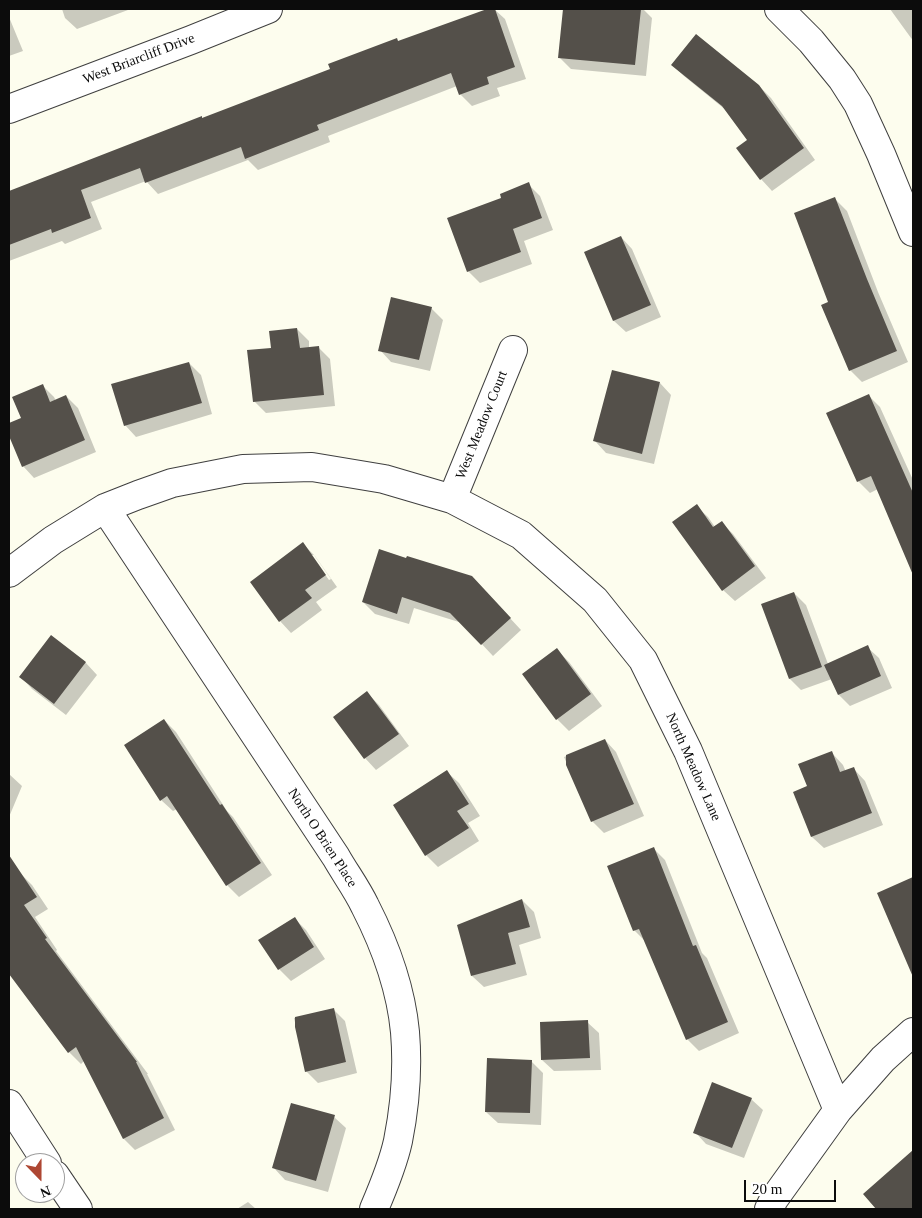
<!DOCTYPE html>
<style>
body{margin:0}
#map{position:relative;width:922px;height:1218px;overflow:hidden;background:#fdfdee;font-family:Georgia,serif}
canvas{display:block}
.frame{position:absolute;inset:0;border:10px solid #0c0c0c;pointer-events:none}
.north{position:absolute;left:15px;top:1153px;width:50px;height:50px;box-sizing:border-box;background:#fff;border:1px solid #9e9e9e;border-radius:50%;rotate:158deg;font-size:14px;font-weight:700;line-height:20px;text-align:center;color:#0c0c0c}
.north::after{content:'';display:block;margin:auto;width:18px;height:22px;background:#ae4733;clip-path:polygon(50% 0,100% 100%,50% 72%,0 100%)}
.scale{position:absolute;left:744px;top:1180px;width:92px;height:22px;box-sizing:border-box;border:2px solid #0c0c0c;border-top:0;padding-left:6px;font-size:15px;line-height:18px;white-space:nowrap;color:#0c0c0c;-webkit-text-stroke:4px #fff;paint-order:stroke}
</style>
<div id="map">
<canvas width="922" height="1218"></canvas>
<div class="frame"></div>
<div class="north">N</div>
<div class="scale">20 m</div>
</div>
<script>
const c = document.querySelector('canvas').getContext('2d');
c.lineJoin = 'round';
function fill(path, color) { c.fillStyle = color; c.fill(path, 'evenodd'); }
function stroke(path, color, width, dash) { c.strokeStyle = color; c.lineWidth = width; c.lineCap = dash ? 'butt' : 'round'; c.setLineDash(dash || []); c.stroke(path); }
function write(font, color, halo, rows, align = 'center') {
  c.font = font + ' Georgia,serif'; c.lineWidth = 5; c.setLineDash([]); c.textBaseline = 'middle'; c.strokeStyle = halo; c.fillStyle = color; for (const [text, x, y, turn = 0] of rows) {
    c.save(); c.translate(x, y); c.rotate((+turn || 0) * Math.PI / 180); c.textAlign = isNaN(turn) ? turn : align; if (halo) c.strokeText(text, 0, 0); c.fillText(text, 0, 0); c.restore();
  }
}
fill(new Path2D(`
 M 62,9 L 127,9 L 128,10 L 77,29 L 65,18 Z
 M 491,9 L 494,9 L 505,19 L 526,79 L 497,88 L 500,96 L 472,106 L 460,94 L 457,86 L 328,136 L 330,142 L 258,170 L 248,160 L 158,194 L 146,181 L 91,202 L 102,229 L 65,244 L 62,241 L 9,261 L 9,194 L 331,70 L 396,39 L 399,42 Z
 M 564,9 L 643,9 L 652,18 L 646,76 L 571,69 L 559,57 Z
 M 890,9 L 913,9 L 913,40 L 911,38 Z
 M 9,17 L 23,51 L 9,56 Z
 M 672,65 L 759,86 L 771,98 L 815,160 L 772,191 L 761,179 L 749,141 L 727,111 L 684,76 Z
 M 528,184 L 540,196 L 553,230 L 524,241 L 532,264 L 480,283 L 468,271 L 503,199 Z
 M 835,199 L 847,211 L 878,292 L 908,362 L 862,382 L 850,370 L 830,303 Z
 M 621,237 L 632,249 L 661,317 L 626,332 L 614,321 L 585,252 Z
 M 431,308 L 443,320 L 430,371 L 391,362 L 380,350 Z
 M 297,329 L 309,341 L 309,348 L 319,348 L 330,359 L 335,406 L 266,413 L 254,401 L 272,349 Z
 M 189,363 L 201,375 L 212,414 L 136,437 L 125,425 Z
 M 660,383 L 671,395 L 654,464 L 606,453 L 595,441 Z
 M 43,386 L 54,397 L 56,401 L 66,396 L 78,408 L 96,452 L 34,478 L 23,466 L 9,433 L 9,425 L 23,419 Z
 M 869,396 L 880,407 L 913,480 L 913,572 L 878,489 L 870,493 L 858,481 Z
 M 696,506 L 708,517 L 715,527 L 722,523 L 733,534 L 766,578 L 735,601 L 723,590 Z
 M 303,544 L 315,556 L 337,587 L 316,602 L 322,610 L 291,633 L 280,621 ZM 311,555 L 314,555 L 331,579 L 329,580 Z
 M 379,554 L 484,590 L 521,630 L 493,656 L 462,623 L 414,608 L 409,624 L 375,614 L 363,602 Z
 M 794,593 L 806,605 L 828,664 L 867,647 L 879,658 L 892,688 L 850,706 L 839,695 L 832,679 L 801,690 L 790,679 Z
 M 52,637 L 86,663 L 97,675 L 66,715 L 32,689 L 21,677 Z
 M 557,650 L 569,662 L 602,706 L 569,731 L 557,719 L 524,674 Z
 M 367,693 L 379,705 L 409,746 L 376,770 L 365,758 Z
 M 164,720 L 176,732 L 227,811 L 233,817 L 272,875 L 239,897 L 227,885 L 177,809 L 173,811 L 161,800 Z
 M 605,740 L 616,752 L 644,816 L 604,833 L 592,821 L 564,757 Z
 M 832,753 L 843,765 L 846,772 L 854,769 L 865,781 L 883,825 L 824,848 L 812,837 L 795,793 L 809,787 Z
 M 447,772 L 459,783 L 480,816 L 468,823 L 479,841 L 438,867 L 426,855 Z
 M 9,774 L 22,786 L 9,817 Z
 M 654,849 L 665,860 L 702,953 L 707,958 L 739,1033 L 699,1051 L 687,1039 L 646,942 L 634,930 Z
 M 11,873 L 20,873 L 32,885 L 48,909 L 35,917 L 57,950 L 56,951 L 148,1074 L 147,1074 L 175,1130 L 135,1150 L 124,1139 L 84,1061 L 81,1064 L 69,1052 L 9,962 L 9,874 Z
 M 913,879 L 913,946 L 909,948 L 879,894 Z
 M 522,900 L 534,912 L 541,938 L 519,945 L 527,975 L 484,987 L 472,976 Z
 M 294,918 L 306,930 L 325,959 L 291,981 L 279,969 L 260,940 Z
 M 333,1009 L 345,1021 L 357,1073 L 318,1083 L 306,1071 L 294,1018 Z
 M 587,1022 L 599,1033 L 601,1070 L 554,1071 L 542,1060 Z
 M 531,1061 L 543,1073 L 541,1125 L 498,1123 L 486,1112 Z
 M 751,1099 L 763,1110 L 744,1158 L 706,1144 L 695,1132 Z
 M 334,1117 L 346,1128 L 328,1192 L 285,1180 L 274,1168 Z
 M 907,1179 L 913,1186 L 913,1209 L 878,1209 L 864,1194 Z
 M 248,1202 L 256,1209 L 237,1209 Z`), '#0003');
fill(new Path2D(`
 M 487,9 L 495,9 L 515,67 L 487,77 L 489,84 L 459,95 L 451,73 L 317,125 L 319,130 L 245,159 L 241,147 L 145,183 L 140,168 L 81,190 L 91,218 L 52,233 L 51,229 L 9,245 L 9,191 L 202,116 L 202,118 L 330,69 L 328,64 L 397,38 L 398,41 Z
 M 563,9 L 641,9 L 635,65 L 558,58 Z
 M 696,34 L 759,85 L 804,148 L 760,180 L 736,148 L 747,140 L 722,106 L 671,65 Z
 M 529,182 L 542,218 L 513,229 L 521,252 L 467,272 L 447,218 L 501,198 L 500,194 Z
 M 835,197 L 867,279 L 897,351 L 849,371 L 821,305 L 828,302 L 794,213 Z
 M 621,236 L 651,305 L 613,321 L 584,252 Z
 M 391,297 L 432,307 L 419,360 L 378,351 Z
 M 297,328 L 300,348 L 319,346 L 324,395 L 253,402 L 247,350 L 271,348 L 269,331 Z
 M 189,362 L 202,403 L 124,426 L 111,384 Z
 M 612,370 L 660,382 L 642,454 L 593,441 Z
 M 43,384 L 50,402 L 66,395 L 85,440 L 22,467 L 9,436 L 9,423 L 21,418 L 12,397 Z
 M 869,394 L 913,493 L 913,575 L 871,476 L 857,482 L 826,413 Z
 M 697,504 L 713,527 L 722,521 L 755,566 L 722,591 L 672,522 Z
 M 303,542 L 326,575 L 305,590 L 312,598 L 279,622 L 250,582 Z
 M 379,549 L 406,558 L 407,556 L 472,576 L 511,618 L 481,645 L 450,613 L 402,597 L 397,614 L 362,602 Z
 M 794,592 L 822,667 L 789,679 L 761,604 Z
 M 51,635 L 86,662 L 54,704 L 19,677 Z
 M 868,645 L 881,676 L 838,695 L 824,665 Z
 M 557,648 L 591,694 L 556,720 L 522,674 Z
 M 367,691 L 399,734 L 364,759 L 333,717 Z
 M 164,719 L 220,805 L 222,804 L 261,863 L 226,886 L 167,796 L 160,801 L 124,745 Z
 M 605,739 L 634,804 L 591,822 L 566,765 L 566,755 Z
 M 832,751 L 840,772 L 854,767 L 872,813 L 811,837 L 793,792 L 807,786 L 798,764 Z
 M 447,770 L 469,804 L 457,811 L 469,828 L 425,856 L 393,805 Z
 M 654,847 L 693,946 L 696,945 L 728,1022 L 686,1040 L 639,929 L 633,931 L 607,866 Z
 M 9,855 L 37,897 L 24,905 L 47,938 L 45,939 L 137,1062 L 136,1062 L 164,1118 L 123,1139 L 76,1047 L 68,1053 L 9,974 Z
 M 913,877 L 913,977 L 877,893 Z
 M 522,899 L 530,927 L 508,933 L 516,964 L 471,976 L 457,925 Z
 M 295,917 L 314,947 L 278,970 L 258,940 Z
 M 334,1008 L 346,1062 L 305,1072 L 295,1027 L 295,1017 Z
 M 588,1020 L 590,1058 L 541,1060 L 540,1022 Z
 M 487,1058 L 532,1060 L 530,1113 L 485,1112 Z
 M 712,1082 L 752,1098 L 732,1148 L 693,1133 Z
 M 291,1103 L 335,1115 L 316,1181 L 272,1168 Z
 M 913,1150 L 913,1209 L 876,1209 L 863,1194 Z`), '#54504a');
const street = new Path2D(`
 M 779,9 L 811,41 L 842,79 L 858,104 L 881,154 L 913,232
 M 9,109 L 191,40 L 268,9
 M 452,499 L 513,350
 M 105,508 L 336,857 C 345,873 357,889 365,906 C 384,943 401,989 405,1032 C 408,1068 405,1106 398,1141 C 393,1164 383,1188 374,1209
 M 9,573 L 53,540 L 105,508 L 138,495 L 172,483 L 243,469 L 312,467 L 384,479 L 452,499 L 521,535 L 595,600 L 643,660 L 688,751 L 838,1110
 M 9,1104 L 47,1163
 M 55,1175 L 78,1209
 M 769,1209 L 774,1199 L 838,1110 L 883,1059 L 913,1032`);
stroke(street, '#3f3f3f', 30);
stroke(street, '#fff', 28);
write('14px', '#0c0c0c', '#fff', [
 ["West Briarcliff Drive",139,59,-21],
 ["West Meadow Court",482,425,-68],
 ["North Meadow Lane",693,767,66],
 ["North O Brien Place",322,838,57]
]);
</script>
